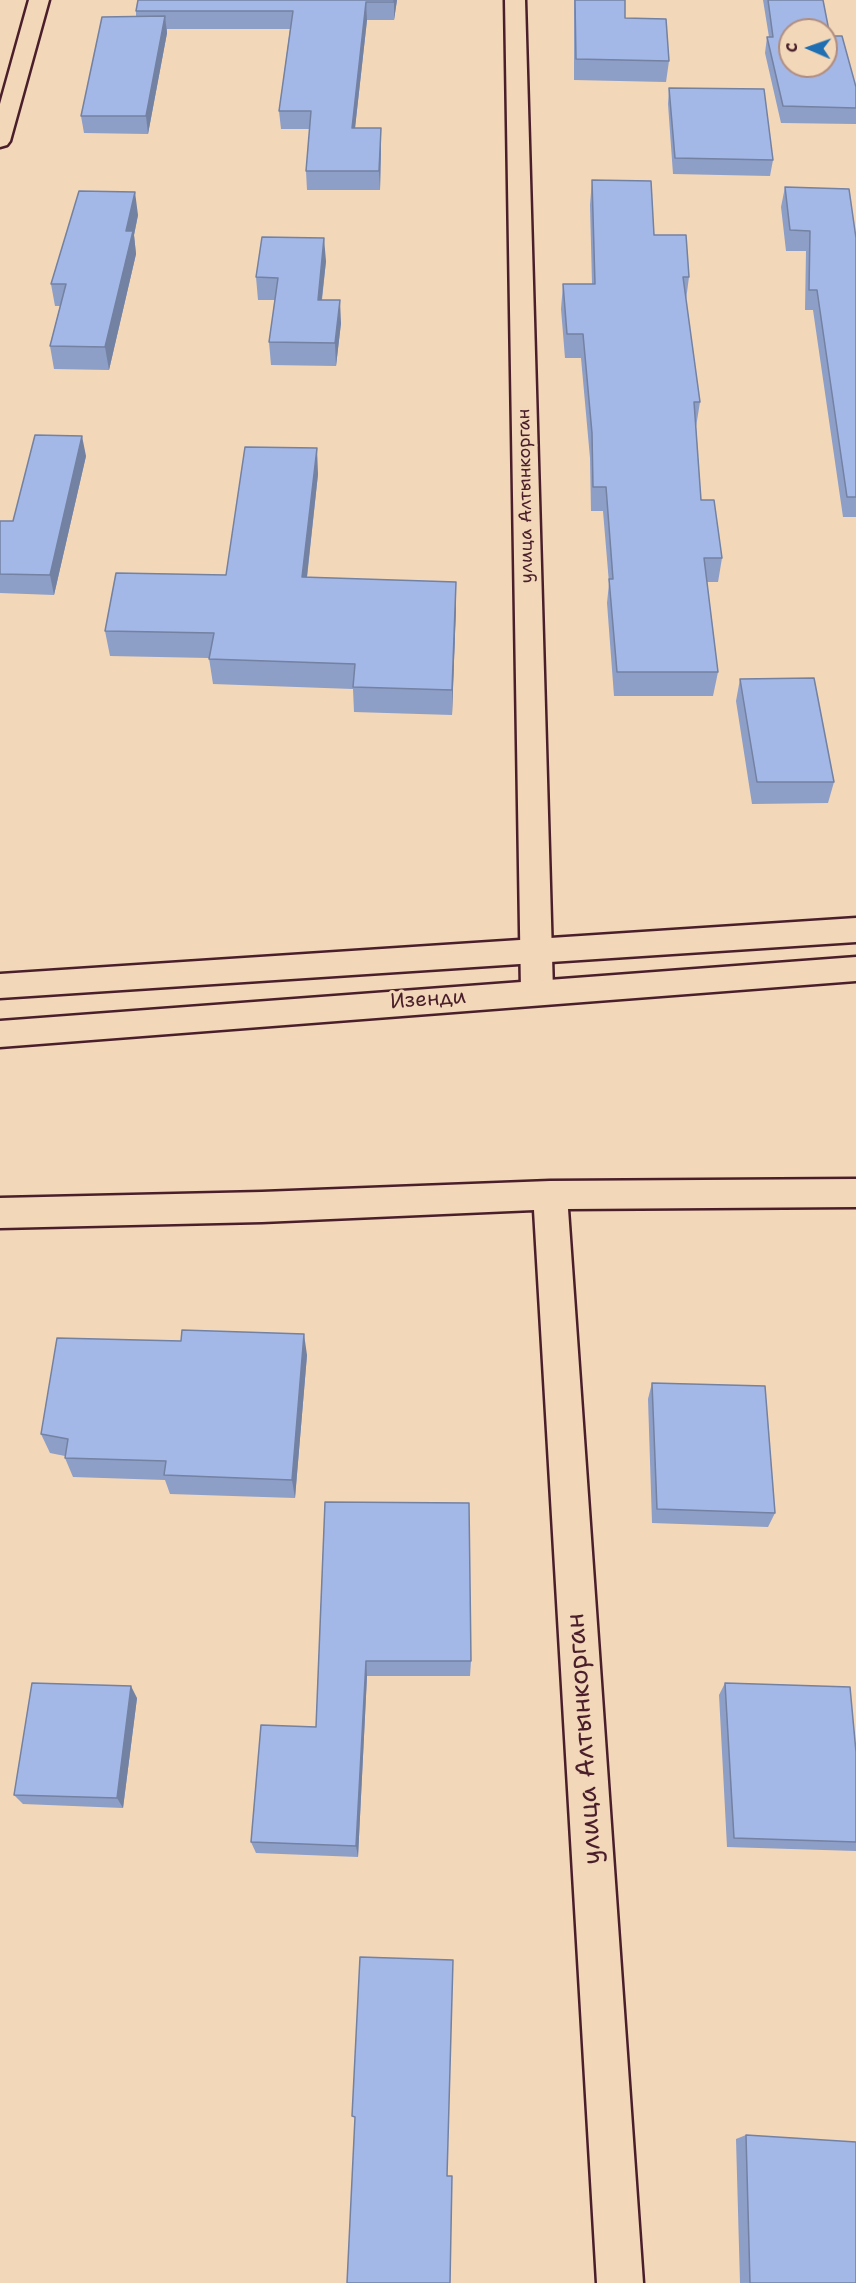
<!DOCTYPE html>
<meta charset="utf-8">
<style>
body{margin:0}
#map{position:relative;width:856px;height:2283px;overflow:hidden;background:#f2d7b9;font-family:"Shantell Sans",sans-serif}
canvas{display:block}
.north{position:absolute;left:778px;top:18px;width:60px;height:60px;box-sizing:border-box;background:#f2d7b9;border:2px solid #af8d80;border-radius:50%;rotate:272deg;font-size:16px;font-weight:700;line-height:24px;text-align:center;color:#4a1f2b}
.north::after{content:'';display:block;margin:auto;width:21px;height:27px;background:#1f6fb2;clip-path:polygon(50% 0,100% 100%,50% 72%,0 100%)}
</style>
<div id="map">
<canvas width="856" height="2283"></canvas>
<div class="north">С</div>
</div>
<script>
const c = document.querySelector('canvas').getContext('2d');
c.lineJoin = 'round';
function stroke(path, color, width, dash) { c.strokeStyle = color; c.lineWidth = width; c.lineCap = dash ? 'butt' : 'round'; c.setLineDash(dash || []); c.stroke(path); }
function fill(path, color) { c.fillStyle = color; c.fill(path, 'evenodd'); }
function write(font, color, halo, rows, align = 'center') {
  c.font = font + ' "Shantell Sans",sans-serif'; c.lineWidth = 6; c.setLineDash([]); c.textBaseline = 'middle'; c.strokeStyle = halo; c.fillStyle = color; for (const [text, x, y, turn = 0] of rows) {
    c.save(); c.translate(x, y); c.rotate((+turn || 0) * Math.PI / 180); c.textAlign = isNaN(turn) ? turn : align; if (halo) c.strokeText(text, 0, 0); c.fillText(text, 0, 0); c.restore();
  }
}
const minor = new Path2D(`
 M 29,0 L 49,0 L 10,141 L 7,145 L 0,147 L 0,104 Z
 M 505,0 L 525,0 L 553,991 L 548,1000 L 537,1003 L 526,1000 L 521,991 Z
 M 856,1179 L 856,1207 L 568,1209 L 643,2283 L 597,2283 L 534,1210 L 262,1222 L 0,1228 L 0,1198 L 262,1192 L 550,1181 Z`);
const tertiary = new Path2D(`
 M 856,918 L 856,942 L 0,998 L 0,974 Z
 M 856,957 L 856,981 L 0,1047 L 0,1021 Z`);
stroke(minor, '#4a1f2b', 5);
stroke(tertiary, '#4a1f2b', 5);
fill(minor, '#f2d7b9');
fill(tertiary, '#f2d7b9');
fill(new Path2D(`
 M 397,0 L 394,20 L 367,20 L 355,128 L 381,128 L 381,146 L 380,190 L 307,190 L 306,171 L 310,129 L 281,129 L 279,111 L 290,29 L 167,29 L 167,33 L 148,134 L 84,133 L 81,116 L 136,16 L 136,11 Z
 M 574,0 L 625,0 L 625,18 L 669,61 L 666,82 L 574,80 Z
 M 763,0 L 823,0 L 830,36 L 856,87 L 856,124 L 781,123 L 765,53 L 767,37 L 769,37 Z
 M 669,88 L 773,160 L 770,176 L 673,174 L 668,104 Z
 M 592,180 L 654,235 L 689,277 L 686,300 L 700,402 L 696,427 L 701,500 L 722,558 L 718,582 L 707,582 L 718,672 L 713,696 L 614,696 L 607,603 L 609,583 L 603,511 L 591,511 L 590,458 L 581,358 L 565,358 L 561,309 L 563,284 L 592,284 L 590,205 Z
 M 785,187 L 856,238 L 856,517 L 843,517 L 813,310 L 805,310 L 806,251 L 786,251 L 781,207 Z
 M 138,215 L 134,235 L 136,254 L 109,370 L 54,369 L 50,346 L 60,306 L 55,306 L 51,284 Z
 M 326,261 L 322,300 L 341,323 L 336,366 L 271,365 L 269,342 L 275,300 L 258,300 L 256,277 Z
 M 86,456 L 54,595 L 0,593 L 0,521 L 13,521 Z
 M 318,474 L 307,578 L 456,607 L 452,715 L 354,712 L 353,689 L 213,684 L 209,658 L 110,656 L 105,631 L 226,575 Z
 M 740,679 L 834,782 L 828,803 L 752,804 L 736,701 Z
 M 307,1355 L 295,1498 L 170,1494 L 165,1480 L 73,1477 L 65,1458 L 65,1456 L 50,1453 L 41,1434 Z
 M 652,1383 L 775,1513 L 768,1527 L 652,1523 L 648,1399 Z
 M 325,1502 L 471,1661 L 470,1676 L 367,1676 L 358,1857 L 256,1853 L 251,1842 L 316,1727 Z
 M 725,1683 L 856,1752 L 856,1851 L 727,1847 L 719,1695 Z
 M 137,1698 L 123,1808 L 23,1804 L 14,1795 Z
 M 746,2135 L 856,2283 L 740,2283 L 736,2139 Z`), '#8d9ec7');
fill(new Path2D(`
 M 394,0 L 397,0 L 394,20 Z
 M 366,2 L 367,20 L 353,146 L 352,128 Z
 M 165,16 L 167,33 L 148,134 L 146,116 Z
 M 381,128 L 381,146 L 380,190 L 379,171 Z
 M 135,192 L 138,215 L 134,235 L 136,254 L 109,370 L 105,347 L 126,231 Z
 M 324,238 L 326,261 L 319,323 L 318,300 Z
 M 340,300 L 341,323 L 336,366 L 335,343 Z
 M 82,436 L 86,456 L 54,595 L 50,575 Z
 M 317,448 L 318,474 L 304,603 L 302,577 Z
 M 456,582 L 456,607 L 452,715 L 452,690 Z
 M 304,1334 L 307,1355 L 295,1498 L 292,1480 Z
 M 366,1661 L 367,1676 L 358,1857 L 356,1846 Z
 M 131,1686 L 137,1698 L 123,1808 L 117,1798 Z`), '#7381a2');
const building = new Path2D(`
 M 138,0 L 394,0 L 394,2 L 366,2 L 352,128 L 381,128 L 379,171 L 306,171 L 311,111 L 279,111 L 293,11 L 136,11 Z
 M 575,0 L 625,0 L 625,18 L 666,19 L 669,61 L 576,59 Z
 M 768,0 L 823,0 L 830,36 L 842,36 L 856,87 L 856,108 L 783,106 L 767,37 L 773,37 ZM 790,30 L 826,30 L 826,66 L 790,66 Z
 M 165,16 L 146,116 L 81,116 L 102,17 Z
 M 669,88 L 764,89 L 773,160 L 675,158 Z
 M 592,180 L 651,181 L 654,235 L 686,235 L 689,277 L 683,277 L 700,402 L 694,402 L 701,500 L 714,500 L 722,558 L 704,558 L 718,672 L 617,672 L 609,579 L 613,579 L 606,487 L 593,487 L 592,433 L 583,334 L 567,334 L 563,284 L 595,284 Z
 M 785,187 L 849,189 L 856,238 L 856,497 L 847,497 L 817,290 L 809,290 L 810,231 L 790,230 Z
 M 79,191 L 135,192 L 126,231 L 133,231 L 105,347 L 50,346 L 66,284 L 51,284 Z
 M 262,237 L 324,238 L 318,300 L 340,300 L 335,343 L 269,342 L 278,278 L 256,277 Z
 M 35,435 L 82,436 L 50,575 L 0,574 L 0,521 L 13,521 Z
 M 245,447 L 317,448 L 302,577 L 456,582 L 452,690 L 353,687 L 355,664 L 209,659 L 214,633 L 105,631 L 116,573 L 226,575 Z
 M 814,678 L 834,782 L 757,782 L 740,679 Z
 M 182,1330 L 304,1334 L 292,1480 L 164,1475 L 166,1461 L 65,1458 L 68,1439 L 41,1434 L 57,1338 L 181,1341 Z
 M 652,1383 L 765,1386 L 775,1513 L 657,1509 Z
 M 325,1502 L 469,1503 L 471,1661 L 366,1661 L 356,1846 L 251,1842 L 261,1725 L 316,1727 Z
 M 32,1683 L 131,1686 L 117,1798 L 14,1795 Z
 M 725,1683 L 850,1687 L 856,1752 L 856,1842 L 734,1838 Z
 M 360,1957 L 453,1960 L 447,2176 L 452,2176 L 450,2283 L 347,2283 L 355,2117 L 352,2116 Z
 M 746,2135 L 856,2142 L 856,2283 L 750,2283 Z`);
fill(building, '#a4b8e7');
stroke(building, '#7381a2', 1.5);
write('18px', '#4a1f2b', '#f2d7b9', [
 ["улица Алтынкорган",526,496,-91]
]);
write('21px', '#4a1f2b', '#f2d7b9', [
 ["Изенди",428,1000,-4]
]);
write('26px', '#4a1f2b', '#f2d7b9', [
 ["улица Алтынкорган",585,1739,-94]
]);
</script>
